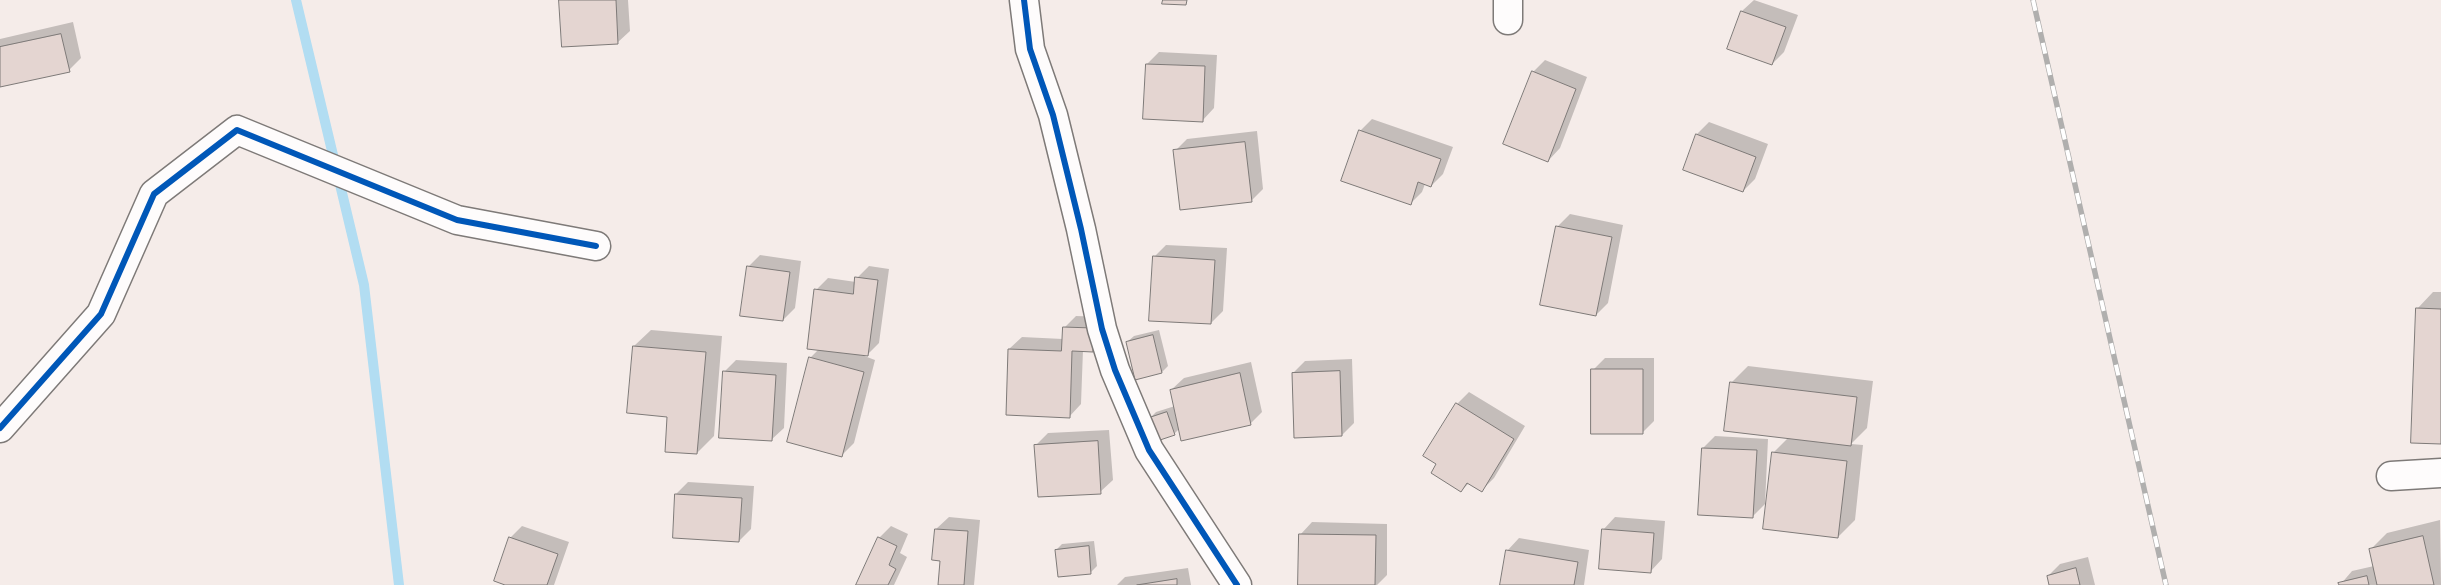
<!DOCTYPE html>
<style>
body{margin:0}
canvas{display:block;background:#f5ece9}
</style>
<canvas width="2441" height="585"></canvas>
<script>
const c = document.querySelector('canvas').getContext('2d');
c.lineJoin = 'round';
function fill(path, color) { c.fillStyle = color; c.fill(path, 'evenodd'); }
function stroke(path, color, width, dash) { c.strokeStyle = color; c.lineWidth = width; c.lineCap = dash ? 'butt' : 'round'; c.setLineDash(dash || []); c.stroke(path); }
fill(new Path2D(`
 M 560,0 L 628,0 L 630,31 L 617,43 Z
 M 1754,0 L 1798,15 L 1784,52 L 1772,64 L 1729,48 L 1742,11 Z
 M 73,22 L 81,58 L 69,70 L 0,86 L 0,39 Z
 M 1159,52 L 1217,55 L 1214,108 L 1202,121 L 1147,64 Z
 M 1545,60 L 1587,77 L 1560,148 L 1548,161 L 1533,72 Z
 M 1372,119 L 1453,147 L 1443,174 L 1431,186 L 1425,184 L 1422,192 L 1410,204 L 1360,131 Z
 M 1709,122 L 1768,144 L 1755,179 L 1743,191 L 1685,169 L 1697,134 Z
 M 1257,131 L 1263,189 L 1251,201 L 1175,151 L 1187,139 Z
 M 1570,214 L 1623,225 L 1608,303 L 1596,315 L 1558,226 Z
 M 1166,245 L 1227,248 L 1223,311 L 1211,323 L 1154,257 Z
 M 760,255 L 801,261 L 795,308 L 783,320 L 748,267 Z
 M 869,266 L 889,269 L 879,343 L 867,355 L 859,354 L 875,360 L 854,443 L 842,455 L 810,358 L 819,349 L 816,290 L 828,278 L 856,282 L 857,278 Z
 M 2433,292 L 2441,292 L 2441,443 L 2417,309 Z
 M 1076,316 L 1105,317 L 1104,339 L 1092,351 L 1083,350 L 1081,404 L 1069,417 L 1009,349 L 1022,337 L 1063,339 L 1064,328 Z
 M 651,330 L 722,336 L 714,436 L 697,453 L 668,415 L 634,346 Z
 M 1159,330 L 1168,366 L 1162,372 L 1136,378 L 1127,342 L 1134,336 Z
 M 1605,358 L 1654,358 L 1654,421 L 1642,433 L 1593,370 Z
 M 1352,359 L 1354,423 L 1342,435 L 1293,373 L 1305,361 Z
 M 736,360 L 787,363 L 784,428 L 771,440 L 724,372 Z
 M 1251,362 L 1262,412 L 1250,424 L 1180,428 L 1174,434 L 1150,418 L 1156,412 L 1175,406 L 1171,390 L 1184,378 Z
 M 1748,366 L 1873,381 L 1867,428 L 1851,444 L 1863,445 L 1855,520 L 1838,537 L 1773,453 L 1789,437 L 1732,382 Z
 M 1469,392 L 1525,426 L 1494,478 L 1482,490 L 1469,483 L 1461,491 L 1438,464 L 1457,404 Z
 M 1109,430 L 1113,480 L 1100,492 L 1036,445 L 1048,433 Z
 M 1715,436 L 1768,439 L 1765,504 L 1753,516 L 1703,448 Z
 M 688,482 L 754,486 L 751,529 L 739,541 L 676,494 Z
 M 949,517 L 980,520 L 974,585 L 940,585 L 942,560 L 936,529 Z
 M 1615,517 L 1665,521 L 1662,559 L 1650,572 L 1603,530 Z
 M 2440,520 L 2441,585 L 2340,585 L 2352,571 L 2374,566 L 2371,549 L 2387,533 Z
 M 1312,522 L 1387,524 L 1387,575 L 1377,585 L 1299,585 L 1300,535 Z
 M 522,526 L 569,542 L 554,585 L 509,585 L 510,538 Z
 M 891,526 L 908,534 L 900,553 L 907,557 L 894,585 L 857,585 L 879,538 Z
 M 1519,538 L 1589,550 L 1584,585 L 1502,585 L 1507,551 Z
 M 1094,541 L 1097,566 L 1091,572 L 1056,550 L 1062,544 Z
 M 2088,557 L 2095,585 L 2051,585 L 2048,576 L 2060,564 Z
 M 1188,568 L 1191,585 L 1117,585 L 1125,577 Z`), '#0003');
stroke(new Path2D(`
 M 296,0 L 364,285 L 399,585`), '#b2ddf2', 10);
const building = new Path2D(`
 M 559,0 L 616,0 L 618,44 L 562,47 Z
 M 1163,0 L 1187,0 L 1186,5 L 1162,4 Z
 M 1741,11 L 1786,27 L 1772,65 L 1727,49 Z
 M 61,34 L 70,72 L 0,87 L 0,47 Z
 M 1146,64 L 1205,66 L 1203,122 L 1143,119 Z
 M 1532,71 L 1576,89 L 1548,162 L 1503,144 Z
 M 1359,130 L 1441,159 L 1431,187 L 1418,182 L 1411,205 L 1341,181 Z
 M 1696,134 L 1756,157 L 1743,192 L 1683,170 Z
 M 1245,142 L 1252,202 L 1180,210 L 1173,150 Z
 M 1556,226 L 1612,237 L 1596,316 L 1540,305 Z
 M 1153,256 L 1215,260 L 1211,324 L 1149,321 Z
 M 747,266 L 790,272 L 783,321 L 740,316 Z
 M 855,277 L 878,280 L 868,356 L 807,349 L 814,289 L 853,294 Z
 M 2416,308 L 2441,309 L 2441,444 L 2411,443 Z
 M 1063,327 L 1093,328 L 1093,352 L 1072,351 L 1070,418 L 1006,415 L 1008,349 L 1061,351 Z
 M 1153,335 L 1162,373 L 1135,380 L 1126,342 Z
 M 633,346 L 706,352 L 697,454 L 665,452 L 667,417 L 627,413 Z
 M 809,357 L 864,372 L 842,457 L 787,442 Z
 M 1591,369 L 1643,369 L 1643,434 L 1591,434 Z
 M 723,371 L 776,375 L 772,441 L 719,438 Z
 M 1340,371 L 1342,436 L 1294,438 L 1292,373 Z
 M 1240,373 L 1251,425 L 1181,441 L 1170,390 Z
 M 1730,382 L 1857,397 L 1851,446 L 1724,431 Z
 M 1456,403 L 1514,439 L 1482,492 L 1467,483 L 1461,492 L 1431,473 L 1436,464 L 1423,456 Z
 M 1167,412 L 1175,435 L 1157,441 L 1149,418 Z
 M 1098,441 L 1101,494 L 1038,497 L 1034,445 Z
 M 1702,448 L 1757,450 L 1753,518 L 1698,515 Z
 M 1772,452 L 1847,461 L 1838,538 L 1763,529 Z
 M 675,494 L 742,498 L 739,542 L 673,538 Z
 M 935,529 L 968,531 L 964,585 L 938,585 L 940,561 L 932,560 Z
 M 1602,529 L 1654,533 L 1651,573 L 1599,569 Z
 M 1299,534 L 1376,535 L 1375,585 L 1298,585 Z
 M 2423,536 L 2434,585 L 2377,585 L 2369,549 Z
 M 509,537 L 558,554 L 547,585 L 505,585 L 494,581 Z
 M 878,537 L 897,546 L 889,565 L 896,569 L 888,585 L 856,585 Z
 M 1089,546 L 1091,574 L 1058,577 L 1055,550 Z
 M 1506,550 L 1578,562 L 1574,585 L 1500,585 Z
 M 2076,568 L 2080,585 L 2049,585 L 2047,576 Z
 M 2367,576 L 2369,585 L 2339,585 L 2338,583 Z
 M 1177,579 L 1177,585 L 1137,585 Z`);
fill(building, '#e4d5d1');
stroke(building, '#7e7a78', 1);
const street = new Path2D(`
 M 1024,0 L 1030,49 L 1053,115 L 1081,229 L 1102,329 L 1115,370 L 1149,450 L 1237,585
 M 1508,0 L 1508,20
 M 0,428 L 101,314 L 154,194 L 237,130 L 457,220 L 596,246
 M 2391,476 L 2441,473`);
stroke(street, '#7e7a78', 31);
stroke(street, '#fefcfc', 28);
const rail = new Path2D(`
 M 2033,0 L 2166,585`);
stroke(rail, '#b0afae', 5.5);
stroke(rail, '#fff', 4, [11]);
stroke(new Path2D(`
 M 1024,0 L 1030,49 L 1053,115 L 1081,229 L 1102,329 L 1115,370 L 1149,450 L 1237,585
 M 0,428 L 101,314 L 154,194 L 237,130 L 457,220 L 596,246`), '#0057b8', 6);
</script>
